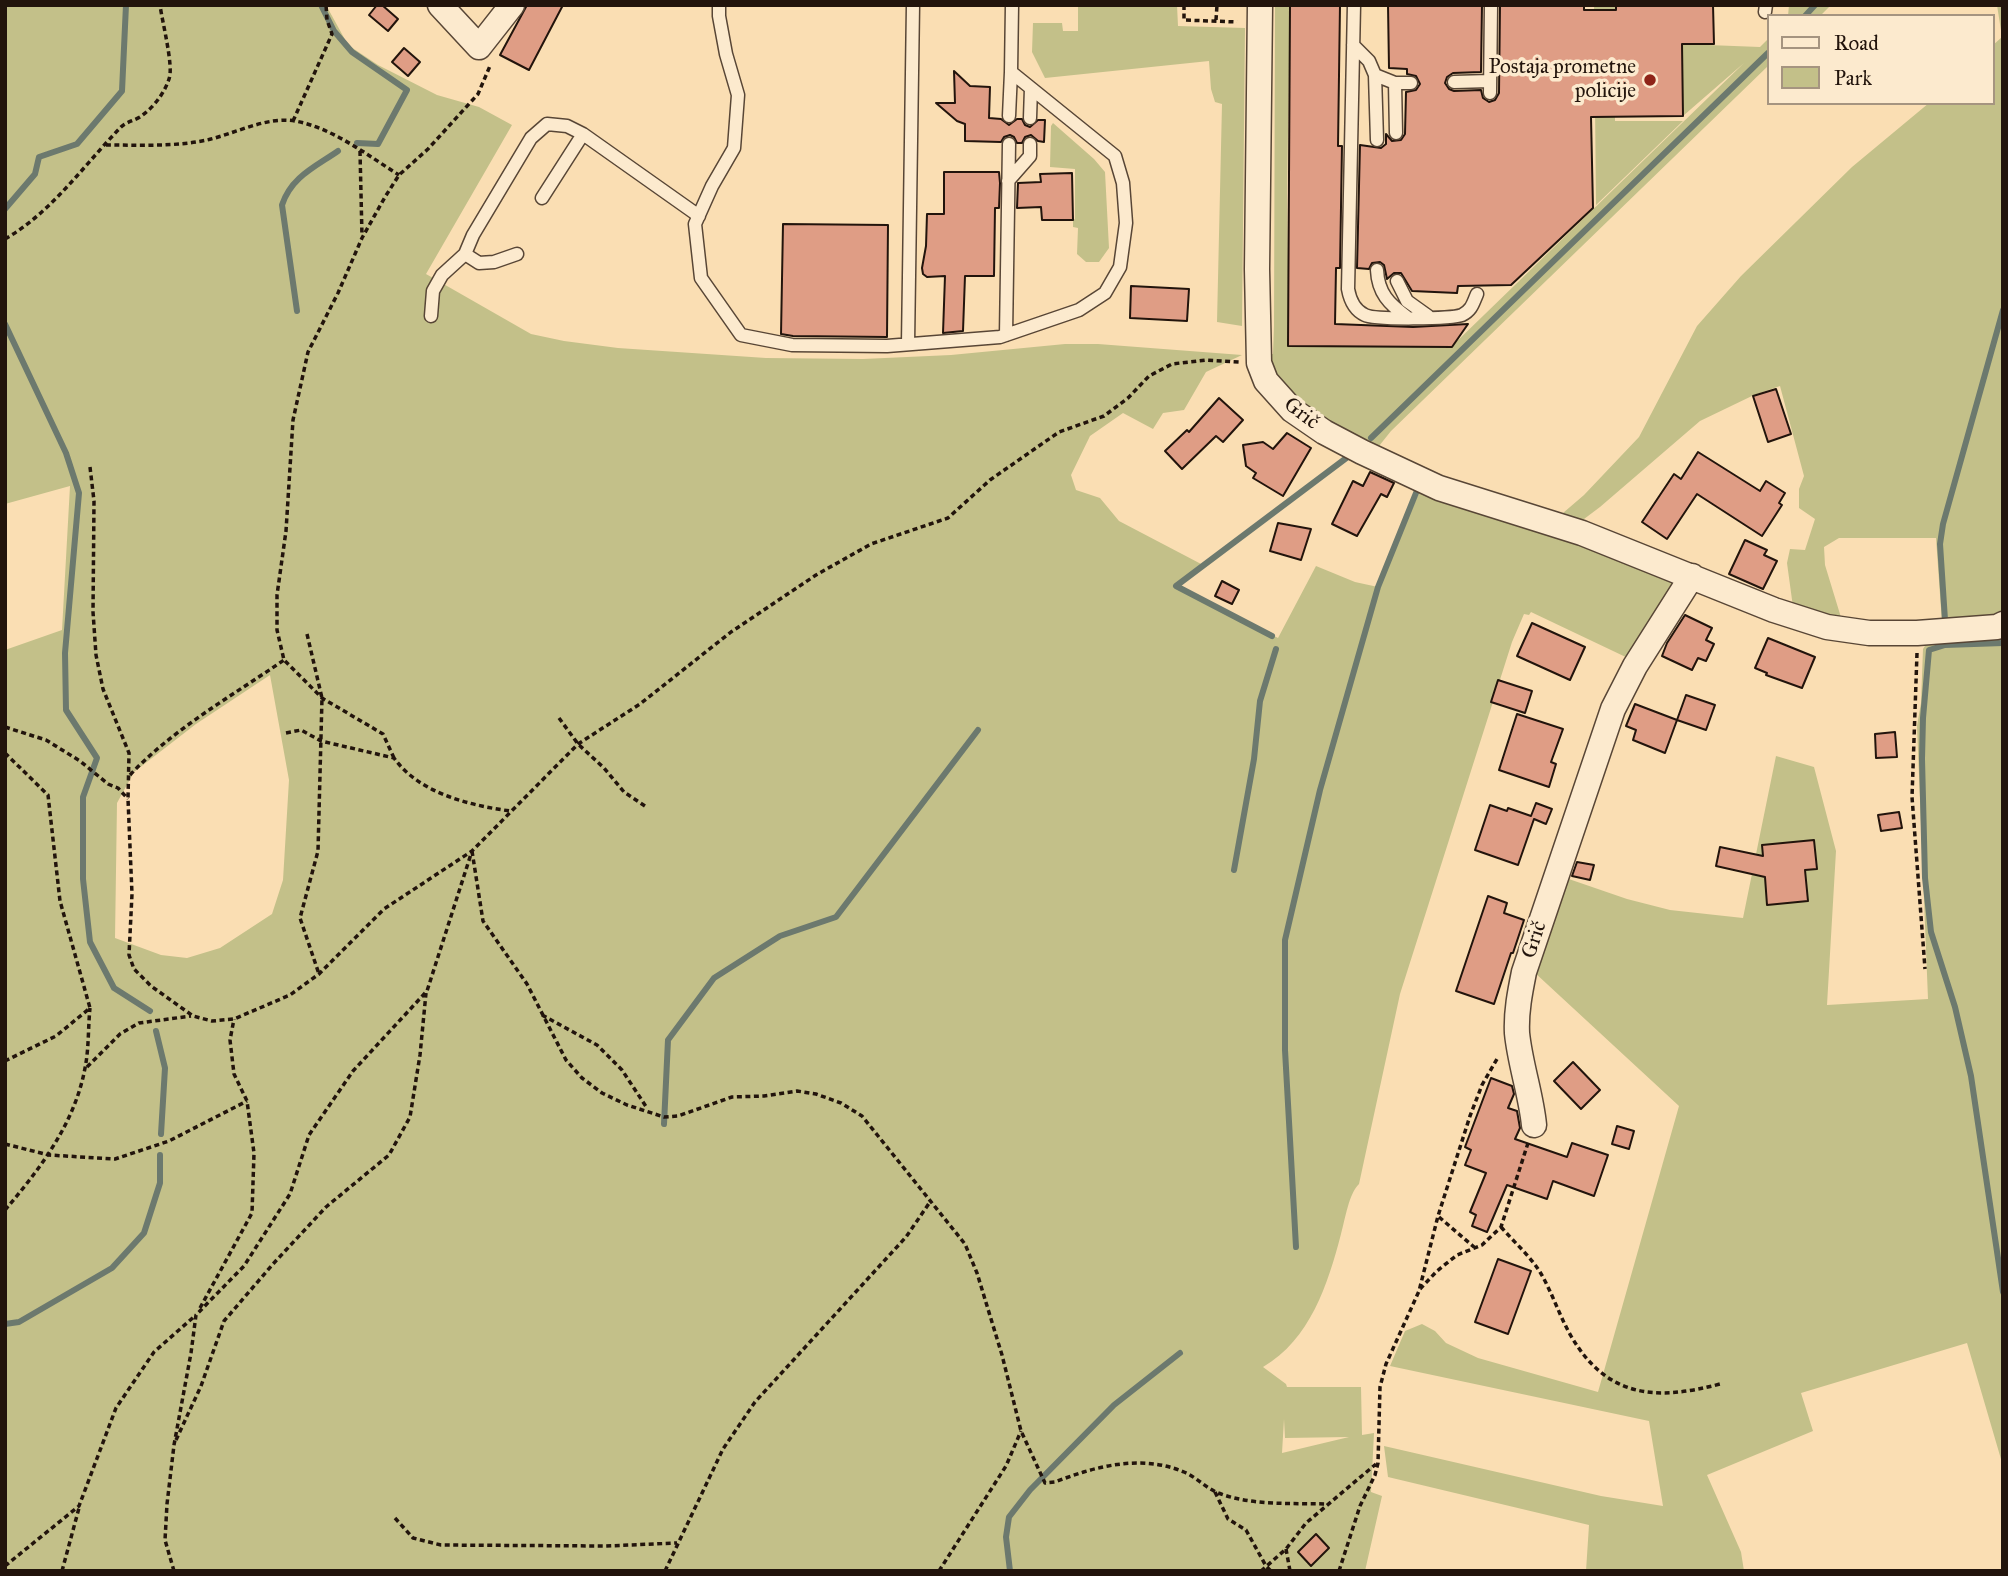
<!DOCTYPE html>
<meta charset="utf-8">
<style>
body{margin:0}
#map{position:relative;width:2008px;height:1576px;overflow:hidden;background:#fadeb3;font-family:"IM FELL Great Primer",serif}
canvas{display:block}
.frame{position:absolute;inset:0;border:7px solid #22140c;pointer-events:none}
.legend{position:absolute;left:1767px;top:14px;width:228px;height:91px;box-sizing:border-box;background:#fceace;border:2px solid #a59480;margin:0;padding:9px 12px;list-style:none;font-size:21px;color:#22140c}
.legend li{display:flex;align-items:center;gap:14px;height:35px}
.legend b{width:35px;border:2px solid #a59480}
</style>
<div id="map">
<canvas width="2008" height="1576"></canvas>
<div class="frame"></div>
<ul class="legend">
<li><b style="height:9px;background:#fceace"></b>Road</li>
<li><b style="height:19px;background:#c3c089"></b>Park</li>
</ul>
</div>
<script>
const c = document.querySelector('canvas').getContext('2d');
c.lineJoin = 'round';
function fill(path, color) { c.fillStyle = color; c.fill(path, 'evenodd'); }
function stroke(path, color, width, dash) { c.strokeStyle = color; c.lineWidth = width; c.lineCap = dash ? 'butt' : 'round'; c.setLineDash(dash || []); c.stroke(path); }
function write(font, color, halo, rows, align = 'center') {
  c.font = font + ' "IM FELL Great Primer",serif'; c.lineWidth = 7; c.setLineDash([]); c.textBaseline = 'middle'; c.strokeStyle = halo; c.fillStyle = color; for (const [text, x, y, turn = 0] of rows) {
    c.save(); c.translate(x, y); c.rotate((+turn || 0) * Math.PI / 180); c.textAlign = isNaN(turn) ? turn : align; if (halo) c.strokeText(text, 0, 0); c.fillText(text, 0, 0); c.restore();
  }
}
fill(new Path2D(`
 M 5,5 L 326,5 L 348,45 L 378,65 L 437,95 L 479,107 L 512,125 L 426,274 L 531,334 L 564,341 L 618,348 L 766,358 L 863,359 L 951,355 L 1065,344 L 1098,344 L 1242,355 L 1206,372 L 1184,410 L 1163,413 L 1153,429 L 1123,413 L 1090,436 L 1071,475 L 1076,490 L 1100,498 L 1119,521 L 1203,565 L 1181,586 L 1278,638 L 1316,566 L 1355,582 L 1378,587 L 1422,486 L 1676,579 L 1632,660 L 1531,612 L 1529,615 L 1524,614 L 1512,642 L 1400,994 L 1359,1184 C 1349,1193 1345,1220 1341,1234 C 1328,1284 1310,1340 1263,1367 L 1286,1384 L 1287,1387 L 1361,1387 L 1362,1435 L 1374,1433 L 1371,1492 L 1382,1496 L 1365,1571 L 5,1571 L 5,650 L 62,630 L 70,486 L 5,504 ZM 270,675 L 289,780 L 283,880 L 272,914 L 220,948 L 187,958 L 161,955 L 115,938 L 117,803 L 134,772 L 196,724 ZM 1284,1419 L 1285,1438 L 1349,1437 L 1282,1453 Z
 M 1078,5 L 1177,5 L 1178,26 L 1245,28 L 1242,326 L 1217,322 L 1222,104 L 1215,102 L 1211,89 L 1209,61 L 1045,78 L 1032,52 L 1033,23 L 1062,23 L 1063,31 L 1078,31 Z
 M 1275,5 L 1290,5 L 1287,193 L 1289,346 L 1452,346 L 1744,63 L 1683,116 L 1682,44 L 1760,47 L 1768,39 L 1768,66 L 1391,431 L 1375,451 L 1322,425 L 1277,385 L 1267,354 L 1273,354 L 1274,326 Z
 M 1594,5 L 1615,5 L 1615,121 L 1683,121 L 1596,205 Z
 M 1789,5 L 1831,5 L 1820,16 L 1788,16 Z
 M 1997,5 L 2003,5 L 2003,617 L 1942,623 L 1936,538 L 1839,538 L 1824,547 L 1825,565 L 1843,624 L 1793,607 L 1787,563 L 1790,549 L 1805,550 L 1815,519 L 1799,508 L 1799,489 L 1804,476 L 1780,386 L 1754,395 L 1700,421 L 1600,507 L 1576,525 L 1556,519 L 1584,495 L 1639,437 L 1697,326 L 1741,276 L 1852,167 L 1929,103 L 1992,103 L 1992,46 L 2002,37 Z
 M 1053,123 L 1094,159 L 1105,172 L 1109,248 L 1099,262 L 1086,262 L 1077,254 L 1078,228 L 1073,227 L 1073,220 L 1075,219 L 1075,169 L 1050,167 L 1051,126 Z
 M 2003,633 L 2003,1466 L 1967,1343 L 1801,1393 L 1813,1431 L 1707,1475 L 1741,1552 L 1744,1571 L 1586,1571 L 1589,1525 L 1388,1477 L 1384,1446 L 1601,1496 L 1663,1506 L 1649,1421 L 1390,1366 L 1405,1331 L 1422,1324 L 1435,1331 L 1446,1343 L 1478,1358 L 1598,1392 L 1679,1106 L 1534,972 L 1563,877 L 1627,899 L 1670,910 L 1743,918 L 1776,756 L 1814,767 L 1836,851 L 1827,1005 L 1928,999 L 1917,726 L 1921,703 L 1923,649 L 1930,638 Z`), '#c3c089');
stroke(new Path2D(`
 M 321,5 L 334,31 L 352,52 L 407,90 L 378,144 L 357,143
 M 1805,16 L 1815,5
 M 5,209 L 35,174 L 39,157 L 77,144 L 122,91 L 126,5
 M 297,311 L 282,205 C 291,177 315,167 338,151
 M 5,324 L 66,453 L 79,493 L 65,653 L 66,710 L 97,758 L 83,797 L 83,879 L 90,942 L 114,988 L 150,1011
 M 1371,438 L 1768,53
 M 1945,620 L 1940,544 L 1943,524 L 2003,310
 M 1272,636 L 1176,586 L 1349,456
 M 1945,643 L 1945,645 L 2003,643
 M 1945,645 L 1929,650 L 1923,718 L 1922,759 L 1925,878 L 1931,932 L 1955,1007 L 1971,1076 L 2003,1292
 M 1234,870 L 1254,759 L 1260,701 L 1276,649
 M 156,1031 L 165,1068 L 161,1134
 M 664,1124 L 668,1040 L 714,978 L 780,936 L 836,917 L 978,730
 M 1296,1247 L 1285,1050 L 1285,940 L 1320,790 L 1378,587 L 1418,488
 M 5,1324 L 19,1322 L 112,1268 L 144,1233 L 160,1183 L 160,1155
 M 1010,1571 L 1006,1537 L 1009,1517 L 1030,1490 L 1114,1405 L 1180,1353`), '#6c796e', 6);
const building = new Path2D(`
 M 377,5 L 382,5 L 398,19 L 388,31 L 369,15 Z
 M 527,5 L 563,5 L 529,70 L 500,55 Z
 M 1290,5 L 1340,5 L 1338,146 L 1342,146 L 1340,268 L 1336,268 L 1335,324 L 1413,327 L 1468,324 L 1452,347 L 1288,346 Z
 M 1388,5 L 1482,5 L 1481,72 L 1453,73 L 1447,77 L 1445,83 L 1449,89 L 1454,91 L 1481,90 L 1483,98 L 1489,102 L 1495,100 L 1499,93 L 1500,5 L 1584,5 L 1584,10 L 1616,10 L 1616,5 L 1713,5 L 1714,44 L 1682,44 L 1683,116 L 1591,117 L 1593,208 L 1511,285 L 1458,286 L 1457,293 L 1412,291 L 1401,273 L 1394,273 L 1387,279 L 1384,265 L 1380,262 L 1372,263 L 1369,269 L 1357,268 L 1360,145 L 1381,148 L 1386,144 L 1386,134 L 1392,141 L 1401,140 L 1405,134 L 1406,92 L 1416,90 L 1420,84 L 1416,76 L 1407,74 L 1407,69 L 1389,68 Z
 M 404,48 L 420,62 L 408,76 L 392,62 Z
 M 954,71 L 970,86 L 990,87 L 989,118 L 1001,119 L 1009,125 L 1017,119 L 1022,119 L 1025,125 L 1030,127 L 1038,120 L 1045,120 L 1044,142 L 1038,141 L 1031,135 L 1025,137 L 1022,143 L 1017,143 L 1014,137 L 1010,135 L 1004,137 L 1001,142 L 965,141 L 965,124 L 957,121 L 936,103 L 955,103 Z
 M 944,172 L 999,172 L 1000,183 L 999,208 L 995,208 L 994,276 L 965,276 L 963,331 L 943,333 L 945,276 L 927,277 L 923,274 L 922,268 L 926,246 L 927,214 L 944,214 Z
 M 1072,173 L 1073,220 L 1042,220 L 1041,207 L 1017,208 L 1018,183 L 1041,182 L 1040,174 Z
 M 783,224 L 888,225 L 887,337 L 793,336 L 781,334 Z
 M 1131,286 L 1189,289 L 1187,321 L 1130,318 Z
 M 1776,389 L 1791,434 L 1768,442 L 1753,396 Z
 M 1219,398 L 1243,420 L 1223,442 L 1216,436 L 1182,469 L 1165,451 L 1187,430 L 1189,432 Z
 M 1287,433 L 1311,448 L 1283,496 L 1253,478 L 1256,473 L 1246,466 L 1243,445 L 1263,442 L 1273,449 Z
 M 1698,452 L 1760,491 L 1766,481 L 1785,493 L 1779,503 L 1782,505 L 1762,536 L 1697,494 L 1667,539 L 1642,522 L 1674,474 L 1681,479 Z
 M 1370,472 L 1394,483 L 1387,497 L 1381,494 L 1357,536 L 1332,524 L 1353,481 L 1363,486 Z
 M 1278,523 L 1311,529 L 1301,560 L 1270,551 Z
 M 1745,540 L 1767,550 L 1764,555 L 1777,561 L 1763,589 L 1729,574 Z
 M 1222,581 L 1239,590 L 1232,604 L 1215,596 Z
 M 1685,615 L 1712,628 L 1706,640 L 1714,644 L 1706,661 L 1698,658 L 1692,670 L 1662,656 L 1667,643 Z
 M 1532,623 L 1585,647 L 1570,680 L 1517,656 Z
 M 1768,638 L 1815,657 L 1802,688 L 1766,675 L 1767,673 L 1755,668 Z
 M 1498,680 L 1532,691 L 1525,713 L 1491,702 Z
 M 1686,695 L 1715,705 L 1706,730 L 1677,720 Z
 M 1635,704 L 1677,720 L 1665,753 L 1633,740 L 1636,730 L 1626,726 Z
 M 1517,714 L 1563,729 L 1551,762 L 1556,764 L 1549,787 L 1499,770 Z
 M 1895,732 L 1897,757 L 1876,758 L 1875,734 Z
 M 1536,803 L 1552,809 L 1546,824 L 1534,819 L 1518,865 L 1475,850 L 1490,805 L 1507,811 L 1508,808 L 1531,816 Z
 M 1899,812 L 1902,828 L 1881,831 L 1878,815 Z
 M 1814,840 L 1817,869 L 1805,870 L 1808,901 L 1767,905 L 1765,877 L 1716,866 L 1720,847 L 1763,856 L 1762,845 Z
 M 1577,862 L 1594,865 L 1590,880 L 1572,876 Z
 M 1488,896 L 1507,903 L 1504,913 L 1524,920 L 1513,953 L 1511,953 L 1494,1004 L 1456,991 Z
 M 1573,1062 L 1600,1090 L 1581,1109 L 1554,1081 Z
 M 1491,1078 L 1512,1086 L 1514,1094 L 1508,1108 L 1517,1111 L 1520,1128 L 1515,1139 L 1567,1157 L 1572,1143 L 1608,1155 L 1594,1196 L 1553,1181 L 1547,1199 L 1507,1185 L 1487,1232 L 1472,1226 L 1476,1215 L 1470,1212 L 1486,1173 L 1465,1165 L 1471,1150 L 1465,1147 Z
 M 1617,1126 L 1634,1131 L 1629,1149 L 1612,1144 Z
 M 1498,1259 L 1531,1271 L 1508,1334 L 1475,1322 Z
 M 1316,1534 L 1329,1548 L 1311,1566 L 1298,1552 Z`);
fill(building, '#df9d85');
stroke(building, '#22140c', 2);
const lane = new Path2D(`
 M 719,5 L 719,16 L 726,54 L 738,95 L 734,148 L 712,186 L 695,224 L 701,278 L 741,335 L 792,345 L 887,346 L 1000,337 L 1079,310 L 1105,293 L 1120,267 L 1126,223 L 1123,183 L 1115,156 L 1011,72 L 1012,5
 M 1354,5 L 1348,289 C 1350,300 1354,310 1365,315 C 1374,320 1452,319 1462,315 C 1472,310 1473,303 1477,294
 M 1765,12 L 1766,5
 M 1353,45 L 1369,61 L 1375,75 L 1377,140
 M 1375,75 L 1395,83 L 1396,133
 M 1454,82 L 1490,81
 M 1395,83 L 1411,83
 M 1490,93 L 1491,5
 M 1009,116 L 1011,72
 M 1030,118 L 1031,88
 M 1008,181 L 1030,156 L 1030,144
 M 542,198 L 583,134 L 699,216
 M 465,254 L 479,263 L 494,262 L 517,254
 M 1377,270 C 1378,293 1389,304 1407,317
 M 1397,281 L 1407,301 L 1428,316
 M 431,316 L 433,291 L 442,275 L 465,254 L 473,235 L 531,138 L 547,124 L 567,126 L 583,134
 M 1006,335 L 1009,144
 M 908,344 L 913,5`);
const street = new Path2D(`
 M 440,5 L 479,47 L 512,5
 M 1260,5 L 1257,269 L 1259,363 L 1266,381 L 1292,410 L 1324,432 L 1362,452 L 1439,488 L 1582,533 L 1774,610 L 1827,627 L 1869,633 L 1917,633 L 1997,627 L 2003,624
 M 1534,1125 C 1531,1094 1520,1064 1517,1033 C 1516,1012 1520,992 1524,972 L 1613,709 L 1635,666 L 1692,576`);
stroke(lane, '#584636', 15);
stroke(street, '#584636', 27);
stroke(new Path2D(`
 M 1184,5 L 1184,20 L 1237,22
 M 1216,20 L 1217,5
 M 293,121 L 332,34 L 327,20 L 326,5
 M 106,145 C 139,145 174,147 207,140 C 234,134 267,116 295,121 C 333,128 367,155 399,175
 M 360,151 L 362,236
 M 5,239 C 52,212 84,165 121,127 C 126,122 133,121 140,117 C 153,108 164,94 169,79 C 174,67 162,21 160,5
 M 90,467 L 94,501 L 93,612 L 96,655 L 103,689 L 129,753 L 128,799 L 132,894 L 129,955 L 134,969 L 151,986 L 193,1016 L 212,1021 L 234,1019 L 290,995 L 319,974 L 384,909 L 472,851 L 578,744 L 640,704 L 731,632 L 816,575 L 871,544 L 948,518 L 990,480 L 1059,432 L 1104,416 L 1128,398 L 1149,376 L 1172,364 L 1206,360 L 1239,362
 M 307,634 L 322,698 L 318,851 L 300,918 L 319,974
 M 1917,653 L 1912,797 L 1925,969
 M 559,718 L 578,744 L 604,768 L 624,792 L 645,806
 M 5,727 L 46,740 L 80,761 L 108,784 L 118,788 L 128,799
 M 286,733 L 301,730 L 321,741 L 394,758 C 419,793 468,805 510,811
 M 5,753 L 48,795 L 60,901 L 90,1008 L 56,1036 L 5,1061
 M 394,758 L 383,734 L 322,698 L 284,660 L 277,630 L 277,595 L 286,531 L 293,420 L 308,352 L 338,293 L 362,238 L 385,197 L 399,175 L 428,149 L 478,94 L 490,66
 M 130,775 C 173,729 232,696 284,660
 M 472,851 L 483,921 L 527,984 L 566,1060 L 582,1078 L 602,1093 L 627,1105 L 664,1117 L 678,1116 L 732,1097 L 764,1096 L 797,1091 L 816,1094 L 841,1103 L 862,1116 L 965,1244 L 977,1273 L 1002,1355 L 1021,1431 L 1045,1483 L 1055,1482 C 1096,1466 1142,1454 1184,1472 C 1196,1477 1205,1487 1216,1492 C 1249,1506 1291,1503 1327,1504
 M 542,1015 L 597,1045 L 622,1070 L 647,1108
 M 87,1067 L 120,1034 L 139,1023 L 191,1016
 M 5,1144 L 49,1155 L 115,1159 L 169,1141 L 247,1101
 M 5,1210 C 40,1169 75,1123 85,1068 C 89,1049 88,1027 90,1008
 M 1439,1217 L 1474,1247
 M 1501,1227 C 1514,1242 1530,1256 1540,1272 C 1552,1292 1559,1315 1571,1336 C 1607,1398 1656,1401 1720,1384
 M 1420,1289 L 1437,1271 L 1457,1255 L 1482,1245 L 1501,1227 L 1528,1143
 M 200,1308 L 252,1213 L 254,1153 L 247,1101 L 234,1074 L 230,1040 L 234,1019
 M 176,1440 L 201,1386 L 224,1321 L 273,1264 L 326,1207 L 389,1155 L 410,1117 L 420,1055 L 426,993
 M 1215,1492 L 1228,1519 L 1246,1530 L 1266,1566 L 1271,1571
 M 395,1518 L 413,1538 L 441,1545 L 606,1546 L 677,1543
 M 1286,1549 L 1290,1571
 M 5,1566 L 79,1506 L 116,1408 L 154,1352 L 196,1315
 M 62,1571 L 79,1508
 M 174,1571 L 165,1540 L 167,1504 L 174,1445 L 191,1353 L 196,1315 L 244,1266 L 290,1194 L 309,1135 L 353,1071 L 427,991 L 471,854
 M 665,1571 L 723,1449 L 755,1402 L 906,1237 L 930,1202
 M 939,1571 L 1006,1466 L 1021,1431
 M 1261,1571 L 1286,1549 L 1306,1523 L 1376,1464
 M 1339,1571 L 1360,1506 L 1375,1475 L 1378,1463 L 1380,1387 L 1386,1364 L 1419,1291 L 1438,1216 L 1470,1116 L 1482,1085 L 1497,1059`), '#22140c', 3.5, [5, 3.5]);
stroke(lane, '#fceace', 12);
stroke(street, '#fceace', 24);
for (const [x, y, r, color] of [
 [1650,80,7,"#8f2418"]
]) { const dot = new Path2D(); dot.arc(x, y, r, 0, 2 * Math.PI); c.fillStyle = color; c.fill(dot); stroke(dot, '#fceace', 2.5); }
write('21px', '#22140c', '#fceace', [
 ["Postaja prometne",1636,68],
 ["policije",1636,92]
], 'right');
write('21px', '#22140c', '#fceace', [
 ["Grič",1301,414,37],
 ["Grič",1535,940,-72]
]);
</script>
